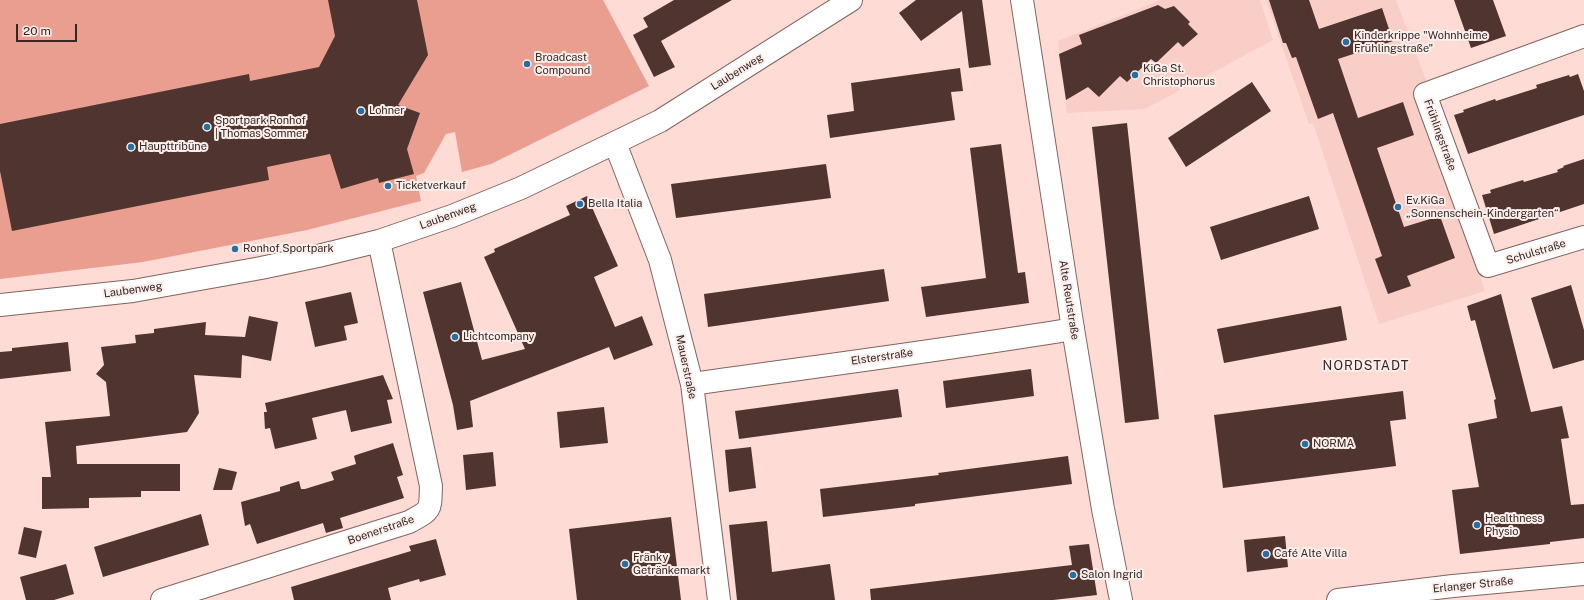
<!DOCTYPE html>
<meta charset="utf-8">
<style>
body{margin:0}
#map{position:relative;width:1584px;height:600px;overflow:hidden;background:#fedbd5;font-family:"Public Sans",sans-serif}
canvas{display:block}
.scale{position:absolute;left:16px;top:24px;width:61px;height:18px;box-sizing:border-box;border:2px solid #342724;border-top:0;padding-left:5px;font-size:12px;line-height:14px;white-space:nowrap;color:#342724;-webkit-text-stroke:3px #fceeeb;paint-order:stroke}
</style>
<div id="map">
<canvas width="1584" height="600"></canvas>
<div class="scale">20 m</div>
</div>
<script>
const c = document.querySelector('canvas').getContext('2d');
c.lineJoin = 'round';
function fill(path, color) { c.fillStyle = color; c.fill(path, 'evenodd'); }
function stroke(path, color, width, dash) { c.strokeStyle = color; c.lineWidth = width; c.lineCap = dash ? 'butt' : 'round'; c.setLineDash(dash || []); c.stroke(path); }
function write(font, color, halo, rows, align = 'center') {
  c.font = font + ' "Public Sans",sans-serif'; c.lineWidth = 4; c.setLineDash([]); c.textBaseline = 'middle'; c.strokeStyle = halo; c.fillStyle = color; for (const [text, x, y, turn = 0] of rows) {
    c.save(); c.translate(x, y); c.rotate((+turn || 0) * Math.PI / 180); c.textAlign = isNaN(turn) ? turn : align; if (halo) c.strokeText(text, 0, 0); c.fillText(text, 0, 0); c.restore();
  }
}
fill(new Path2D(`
 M 1161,0 L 1260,0 L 1273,40 L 1145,109 L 1067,113 L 1058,41 Z
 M 1266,0 L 1396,0 L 1427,83 L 1414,88 L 1485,291 L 1379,324 L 1313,123 L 1309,124 Z`), '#f8cec6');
fill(new Path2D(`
 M 0,0 L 603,0 L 649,86 L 491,164 L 462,172 L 455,132 L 446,134 L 424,173 L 416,176 L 421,201 L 307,230 L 143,262 L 0,279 Z`), '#ea9e90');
fill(new Path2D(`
 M 328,0 L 417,0 L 428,55 L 398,105 L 420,113 L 407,149 L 414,174 L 379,183 L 378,178 L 341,189 L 330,154 L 267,167 L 269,180 L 12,231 L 0,171 L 0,124 L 249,74 L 250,81 L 319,67 L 335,36 Z
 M 674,0 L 732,0 L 661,41 L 675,67 L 654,77 L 633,35 L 648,27 L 643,18 Z
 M 916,0 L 982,0 L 991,65 L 969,68 L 962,11 L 921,41 L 899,13 Z
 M 1269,0 L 1309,0 L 1319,29 L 1382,8 L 1393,41 L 1338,59 L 1358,118 L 1403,102 L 1414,135 L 1377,148 L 1404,227 L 1440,216 L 1455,258 L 1407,276 L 1411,286 L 1388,294 L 1375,259 L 1382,256 L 1333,113 L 1318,119 L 1296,57 L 1292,58 L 1286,43 L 1283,43 Z
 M 1454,0 L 1493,0 L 1506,36 L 1471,48 Z
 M 1158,5 L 1165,9 L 1174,6 L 1190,22 L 1188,24 L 1198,34 L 1183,47 L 1178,42 L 1156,63 L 1151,59 L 1127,82 L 1120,76 L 1099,97 L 1088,87 L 1066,100 L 1059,54 L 1082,44 L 1079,35 Z
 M 960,68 L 963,91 L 951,92 L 955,120 L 830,138 L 827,115 L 854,111 L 851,83 Z
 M 1578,74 L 1584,91 L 1584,115 L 1468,154 L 1454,115 L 1464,112 L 1463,110 L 1495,99 L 1496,101 L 1537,88 L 1536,85 L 1569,75 L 1570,77 Z
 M 1252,82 L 1271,111 L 1186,167 L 1168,138 Z
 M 1127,123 L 1159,419 L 1125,423 L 1092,127 Z
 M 1001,144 L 1018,273 L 1025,272 L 1029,303 L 926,317 L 921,287 L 986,278 L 970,148 Z
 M 1584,159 L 1584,204 L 1494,234 L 1482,195 L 1491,193 L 1490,190 L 1523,180 L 1524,182 L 1558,172 L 1557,170 L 1564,167 L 1563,166 Z
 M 826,164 L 831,198 L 676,218 L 671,184 Z
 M 587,196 L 618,266 L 594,277 L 615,327 L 642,316 L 653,345 L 614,360 L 609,347 L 470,401 L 473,427 L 457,430 L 453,405 L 423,292 L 461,282 L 482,360 L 525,349 L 484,257 L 495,252 L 494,249 L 570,215 L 566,206 Z
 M 1309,196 L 1319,229 L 1221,260 L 1210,227 Z
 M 884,269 L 889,301 L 708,327 L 704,294 Z
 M 1571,285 L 1584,330 L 1584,360 L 1553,369 L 1531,298 Z
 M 351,292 L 358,323 L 344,326 L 347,340 L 315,347 L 305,302 Z
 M 1501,294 L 1531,412 L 1562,406 L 1569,438 L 1561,439 L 1571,505 L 1584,504 L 1584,538 L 1550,542 L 1550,544 L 1460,554 L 1452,490 L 1479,487 L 1468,424 L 1497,418 L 1494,400 L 1496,399 L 1475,320 L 1471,321 L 1467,306 Z
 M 1341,306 L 1347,340 L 1224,363 L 1217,329 Z
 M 249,316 L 278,322 L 271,361 L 242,355 L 241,378 L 194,375 L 199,413 L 187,432 L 76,446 L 77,464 L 180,464 L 180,491 L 141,491 L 141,497 L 89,498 L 89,508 L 42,509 L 42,477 L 51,477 L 45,422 L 110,416 L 106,382 L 96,374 L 104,365 L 101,347 L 136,343 L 135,335 L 154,333 L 154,329 L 206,322 L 205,335 L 245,337 Z
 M 68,342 L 71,371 L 0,379 L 0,352 L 12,351 L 12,348 Z
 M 1031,369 L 1034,396 L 946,408 L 943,381 Z
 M 383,375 L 393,399 L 387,400 L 392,423 L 351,432 L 346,410 L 312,418 L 317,439 L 275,449 L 270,428 L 265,429 L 264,412 L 267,412 L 265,403 Z
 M 898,389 L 902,417 L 739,439 L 735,411 Z
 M 1403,391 L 1406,419 L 1390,421 L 1396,466 L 1223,488 L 1214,415 Z
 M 604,407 L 608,443 L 560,448 L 557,412 Z
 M 393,443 L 403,475 L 397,477 L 404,498 L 340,518 L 343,528 L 326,533 L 323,523 L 257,544 L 250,524 L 245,526 L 241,502 L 280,491 L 280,487 L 299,481 L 301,489 L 305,489 L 334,480 L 331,472 L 356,464 L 354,456 L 356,455 Z
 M 751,447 L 756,488 L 729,492 L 725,450 Z
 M 493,452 L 496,486 L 466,490 L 463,455 Z
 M 1068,456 L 1072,484 L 915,504 L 915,506 L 823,517 L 820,489 L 939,475 L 938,473 Z
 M 219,468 L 237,472 L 232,490 L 213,490 Z
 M 201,514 L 209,545 L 103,577 L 94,547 Z
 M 671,517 L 681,600 L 577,600 L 569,529 Z
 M 767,521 L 772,572 L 830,564 L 835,600 L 737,600 L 729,525 Z
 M 24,527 L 42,531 L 36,558 L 18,554 Z
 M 1285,536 L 1288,567 L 1247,572 L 1244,540 Z
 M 436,539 L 446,575 L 420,582 L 419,579 L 388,588 L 391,600 L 294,600 L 291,587 L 411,551 L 409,546 Z
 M 1089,544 L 1097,595 L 1053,600 L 871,600 L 870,589 L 1072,565 L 1069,546 Z
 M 66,564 L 74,594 L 54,600 L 26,600 L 20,577 Z`), '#4f342f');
const minor = new Path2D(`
 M 1584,36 L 1425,94 L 1488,266 L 1584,237
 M 615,143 L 660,260 L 692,384 L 719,600
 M 0,305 L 133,291 L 261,268 L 318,256 L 379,241 L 452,216 L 521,188 L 660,121 L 851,0
 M 692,384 C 819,366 946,350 1073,329
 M 162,600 L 409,522 C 432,509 430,512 431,486 L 379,241`);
const secondary = new Path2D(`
 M 1022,0 L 1073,329 L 1103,509 L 1121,600
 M 1338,600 L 1453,586 L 1584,574`);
stroke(minor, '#82645e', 24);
stroke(secondary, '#82645e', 24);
stroke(minor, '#fff', 22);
stroke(secondary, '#fff', 22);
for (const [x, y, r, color] of [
 [1346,42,4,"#256fa2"],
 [527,64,4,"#256fa2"],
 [1135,75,4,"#256fa2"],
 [361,111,4,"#256fa2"],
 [207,127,4,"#256fa2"],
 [131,147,4,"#256fa2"],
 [388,186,4,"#256fa2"],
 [580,204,4,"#256fa2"],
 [1398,207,4,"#256fa2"],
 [235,249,4,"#256fa2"],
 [455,337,4,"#256fa2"],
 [1305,444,4,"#256fa2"],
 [1477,525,4,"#256fa2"],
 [1266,554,4,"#256fa2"],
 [625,564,4,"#256fa2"],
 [1073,575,4,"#256fa2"]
]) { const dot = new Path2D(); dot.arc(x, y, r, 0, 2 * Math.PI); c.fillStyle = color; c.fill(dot); stroke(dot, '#fceeeb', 1.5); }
write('11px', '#342724', '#fceeeb', [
 ["Kinderkrippe \"Wohnheime",1354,36],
 ["Frühlingstraße\"",1354,49],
 ["Broadcast",535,58],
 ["Compound",535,71],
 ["KiGa St.",1143,69],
 ["Christophorus",1143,82],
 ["Lohner",369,111],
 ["Sportpark Ronhof",215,121],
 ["| Thomas Sommer",215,134],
 ["Haupttribüne",139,147],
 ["Ticketverkauf",396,186],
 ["Ev.KiGa",1406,201],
 ["„Sonnenschein-Kindergarten“",1406,214],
 ["Bella Italia",588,204],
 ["Ronhof Sportpark",243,249],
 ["Lichtcompany",463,337],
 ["NORMA",1313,444],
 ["Healthness",1485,519],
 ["Physio",1485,532],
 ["Café Alte Villa",1274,554],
 ["Fränky",633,558],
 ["Getränkemarkt",633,571],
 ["Salon Ingrid",1081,575]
], 'left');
write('11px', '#342724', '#fceeeb', [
 ["Laubenweg",737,72,-32],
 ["Frühlingstraße",1440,135,70],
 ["Laubenweg",448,216,-20],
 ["Schulstraße",1536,252,-17],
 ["Laubenweg",133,290,-8],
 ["Alte Reutstraße",1069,300,81],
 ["Elsterstraße",882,357,-8],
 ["Mauerstraße",686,367,78],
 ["Boenerstraße",381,530,-19],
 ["Erlanger Straße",1473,585,-6]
]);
c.letterSpacing = '1px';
write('13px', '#342724', '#fceeeb', [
 ["NORDSTADT",1366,366]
]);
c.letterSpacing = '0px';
</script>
